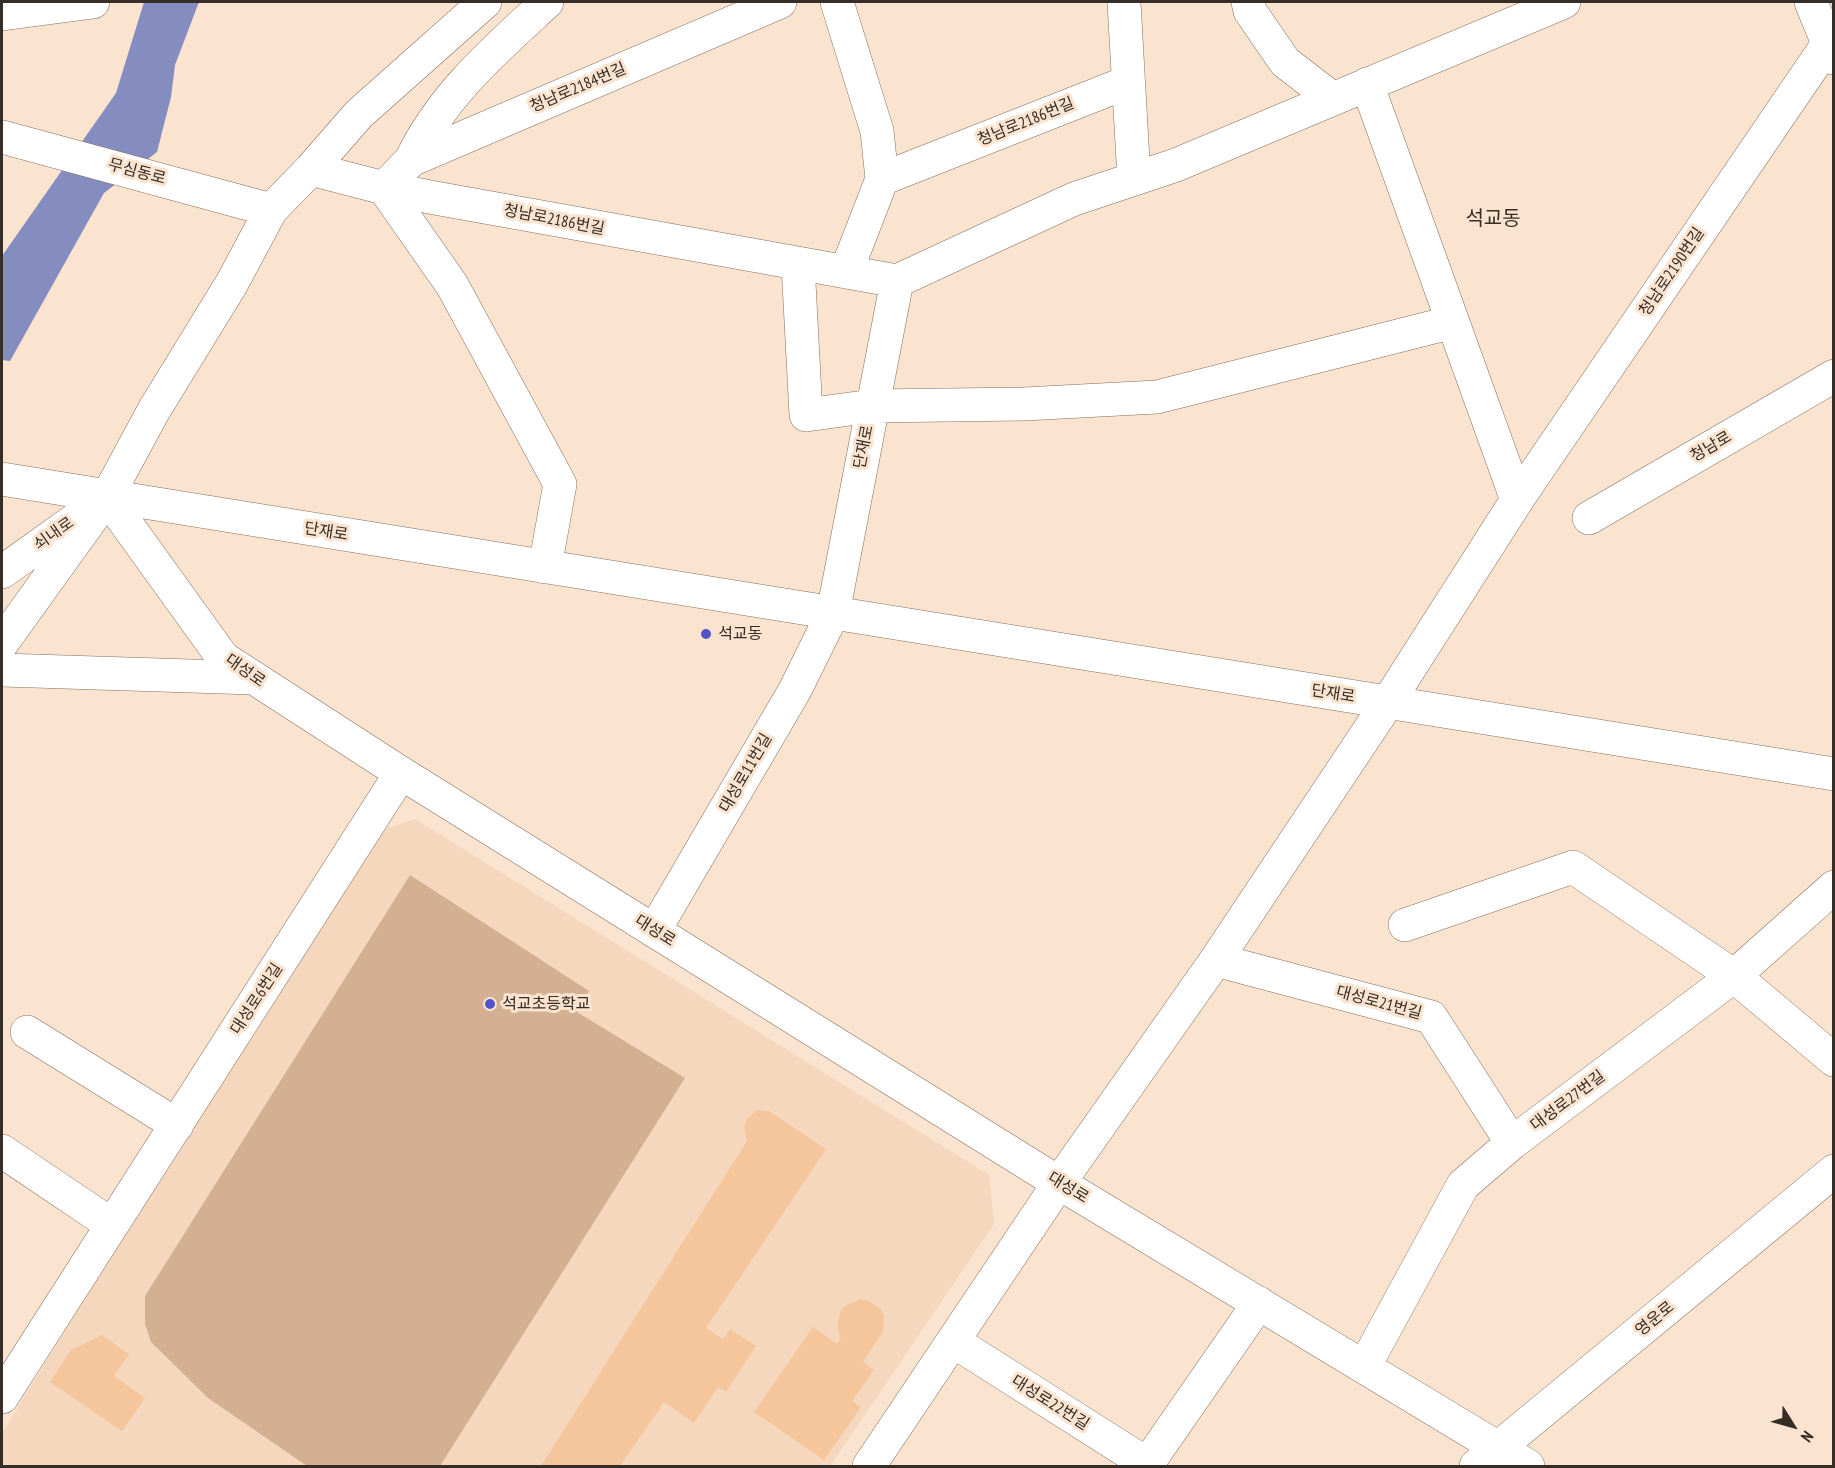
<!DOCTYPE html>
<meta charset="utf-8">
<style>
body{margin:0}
#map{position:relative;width:1835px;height:1468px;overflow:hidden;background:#fae3cf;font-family:"PT Sans Narrow",sans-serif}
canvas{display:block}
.frame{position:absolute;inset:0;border:3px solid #362d26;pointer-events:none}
.north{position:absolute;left:1763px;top:1396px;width:60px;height:60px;-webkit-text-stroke:4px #fae3cf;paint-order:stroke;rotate:127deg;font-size:16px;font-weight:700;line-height:24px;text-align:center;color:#362d26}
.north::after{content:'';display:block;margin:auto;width:21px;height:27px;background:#362d26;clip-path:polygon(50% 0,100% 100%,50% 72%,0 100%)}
</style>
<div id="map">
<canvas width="1835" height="1468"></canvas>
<div class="frame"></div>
<div class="north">N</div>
</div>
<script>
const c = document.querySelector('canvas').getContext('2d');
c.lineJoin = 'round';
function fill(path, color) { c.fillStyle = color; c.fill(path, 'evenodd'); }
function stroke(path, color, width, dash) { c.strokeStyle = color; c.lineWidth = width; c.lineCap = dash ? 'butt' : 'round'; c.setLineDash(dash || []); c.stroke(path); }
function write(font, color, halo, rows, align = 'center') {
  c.font = font + ' "PT Sans Narrow","Noto Sans KR",sans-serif'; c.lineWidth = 6; c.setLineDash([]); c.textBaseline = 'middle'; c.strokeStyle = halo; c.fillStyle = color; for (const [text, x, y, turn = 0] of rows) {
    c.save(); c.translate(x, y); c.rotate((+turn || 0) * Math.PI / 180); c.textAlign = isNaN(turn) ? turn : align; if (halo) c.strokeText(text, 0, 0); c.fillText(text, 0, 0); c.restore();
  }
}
fill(new Path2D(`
 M 415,819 L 989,1175 L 994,1224 L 830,1466 L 2,1466 L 2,1433 L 373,833 Z`), '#f5d7be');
fill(new Path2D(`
 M 410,875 L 589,991 L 577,1012 L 685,1078 L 440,1466 L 307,1466 L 208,1398 L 151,1342 L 145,1324 L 145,1296 Z`), '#d3b092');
fill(new Path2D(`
 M 144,2 L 199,2 L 175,65 L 171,97 L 157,152 L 104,193 L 10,361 L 2,360 L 2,256 L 116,93 Z`), '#858cbf');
fill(new Path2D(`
 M 757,1110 L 769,1111 L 826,1149 L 706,1328 L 723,1339 L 730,1329 L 756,1346 L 726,1392 L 718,1387 L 694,1423 L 664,1402 L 620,1466 L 541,1466 L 747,1141 L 744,1126 L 748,1118 Z
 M 860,1299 L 867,1300 L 881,1309 L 884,1317 L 883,1332 L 863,1362 L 874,1370 L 852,1401 L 861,1407 L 824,1460 L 754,1412 L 813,1327 L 837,1344 L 841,1338 L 837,1327 L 840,1312 L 845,1306 Z
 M 102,1335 L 129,1354 L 114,1376 L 145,1398 L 122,1431 L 50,1382 L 71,1350 Z`), '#f5c59c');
const minor = new Path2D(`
 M 837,2 L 877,131 L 882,179
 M 1124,2 L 1134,179
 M 1248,2 L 1250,11 L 1285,62 L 1333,99
 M 2,14 L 93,2
 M 1367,84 L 1517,500
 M 2,137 L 271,210
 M 411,160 C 442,95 495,50 547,2
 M 311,169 L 384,188 L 435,198 L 897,281 L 1074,199 L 1176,165 L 1564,2
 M 798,264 L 806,415 L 872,406 L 1024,404 L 1157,397 L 1453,322
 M 846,272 L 882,179 L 1128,82
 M 2,479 L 1834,774
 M 107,497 L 223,658 L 401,773 L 1059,1183 L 1528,1466
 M 1589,518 L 1834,376
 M 545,567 L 560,484 L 452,285 L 384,188 L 411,160 L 780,2
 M 2,572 L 86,512
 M 2,643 L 107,497 L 154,410 L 232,283 L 271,210 L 311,169 L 359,114 L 485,2
 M 2,670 L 254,678
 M 1405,925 L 1573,867 L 1734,976 L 1834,1060
 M 654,931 L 795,690 L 833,613 L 897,281
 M 1216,960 L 1431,1017 L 1512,1143
 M 27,1032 L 177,1125
 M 2,1151 L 112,1225
 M 953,1341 L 1147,1464
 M 1364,1367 L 1463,1185 L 1512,1143 L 1734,976 L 1834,887
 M 2,1397 L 401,773
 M 869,1466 L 1059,1183 L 1216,960 L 1388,702 L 1517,500 L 1834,35
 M 1146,1466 L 1259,1303
 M 1476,1466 L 1834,1171`);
const major = new Path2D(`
 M 1811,2 L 1834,58`);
stroke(minor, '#846f5e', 34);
stroke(major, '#846f5e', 34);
stroke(minor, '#fff', 33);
stroke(major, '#fff', 33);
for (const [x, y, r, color] of [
 [706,634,6,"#5352c9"],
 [490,1004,6,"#5352c9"]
]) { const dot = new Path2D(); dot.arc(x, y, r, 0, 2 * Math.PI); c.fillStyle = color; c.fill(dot); stroke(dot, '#fae3cf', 2); }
write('16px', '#362d26', '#fae3cf', [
 ["청남로2184번길",578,88,-23],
 ["청남로2186번길",1026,122,-22],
 ["무심동로",137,172,15],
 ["청남로2186번길",554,220,11],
 ["청남로2190번길",1672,272,-56],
 ["단재로",864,447,-79],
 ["청남로",1711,447,-30],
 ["단재로",326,532,9],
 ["쇠내로",54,534,-35],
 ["대성로",245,671,35],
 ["단재로",1333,694,9],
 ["대성로11번길",746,773,-60],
 ["대성로",655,931,32],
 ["대성로6번길",257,999,-57],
 ["대성로21번길",1379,1003,15],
 ["대성로27번길",1568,1101,-37],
 ["대성로",1068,1188,31],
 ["영운로",1655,1319,-39],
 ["대성로22번길",1050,1403,32]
]);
write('16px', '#362d26', '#fae3cf', [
 ["석교동",718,634],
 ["석교초등학교",502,1004]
], 'left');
write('20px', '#362d26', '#fae3cf', [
 ["석교동",1493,219]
]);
</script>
